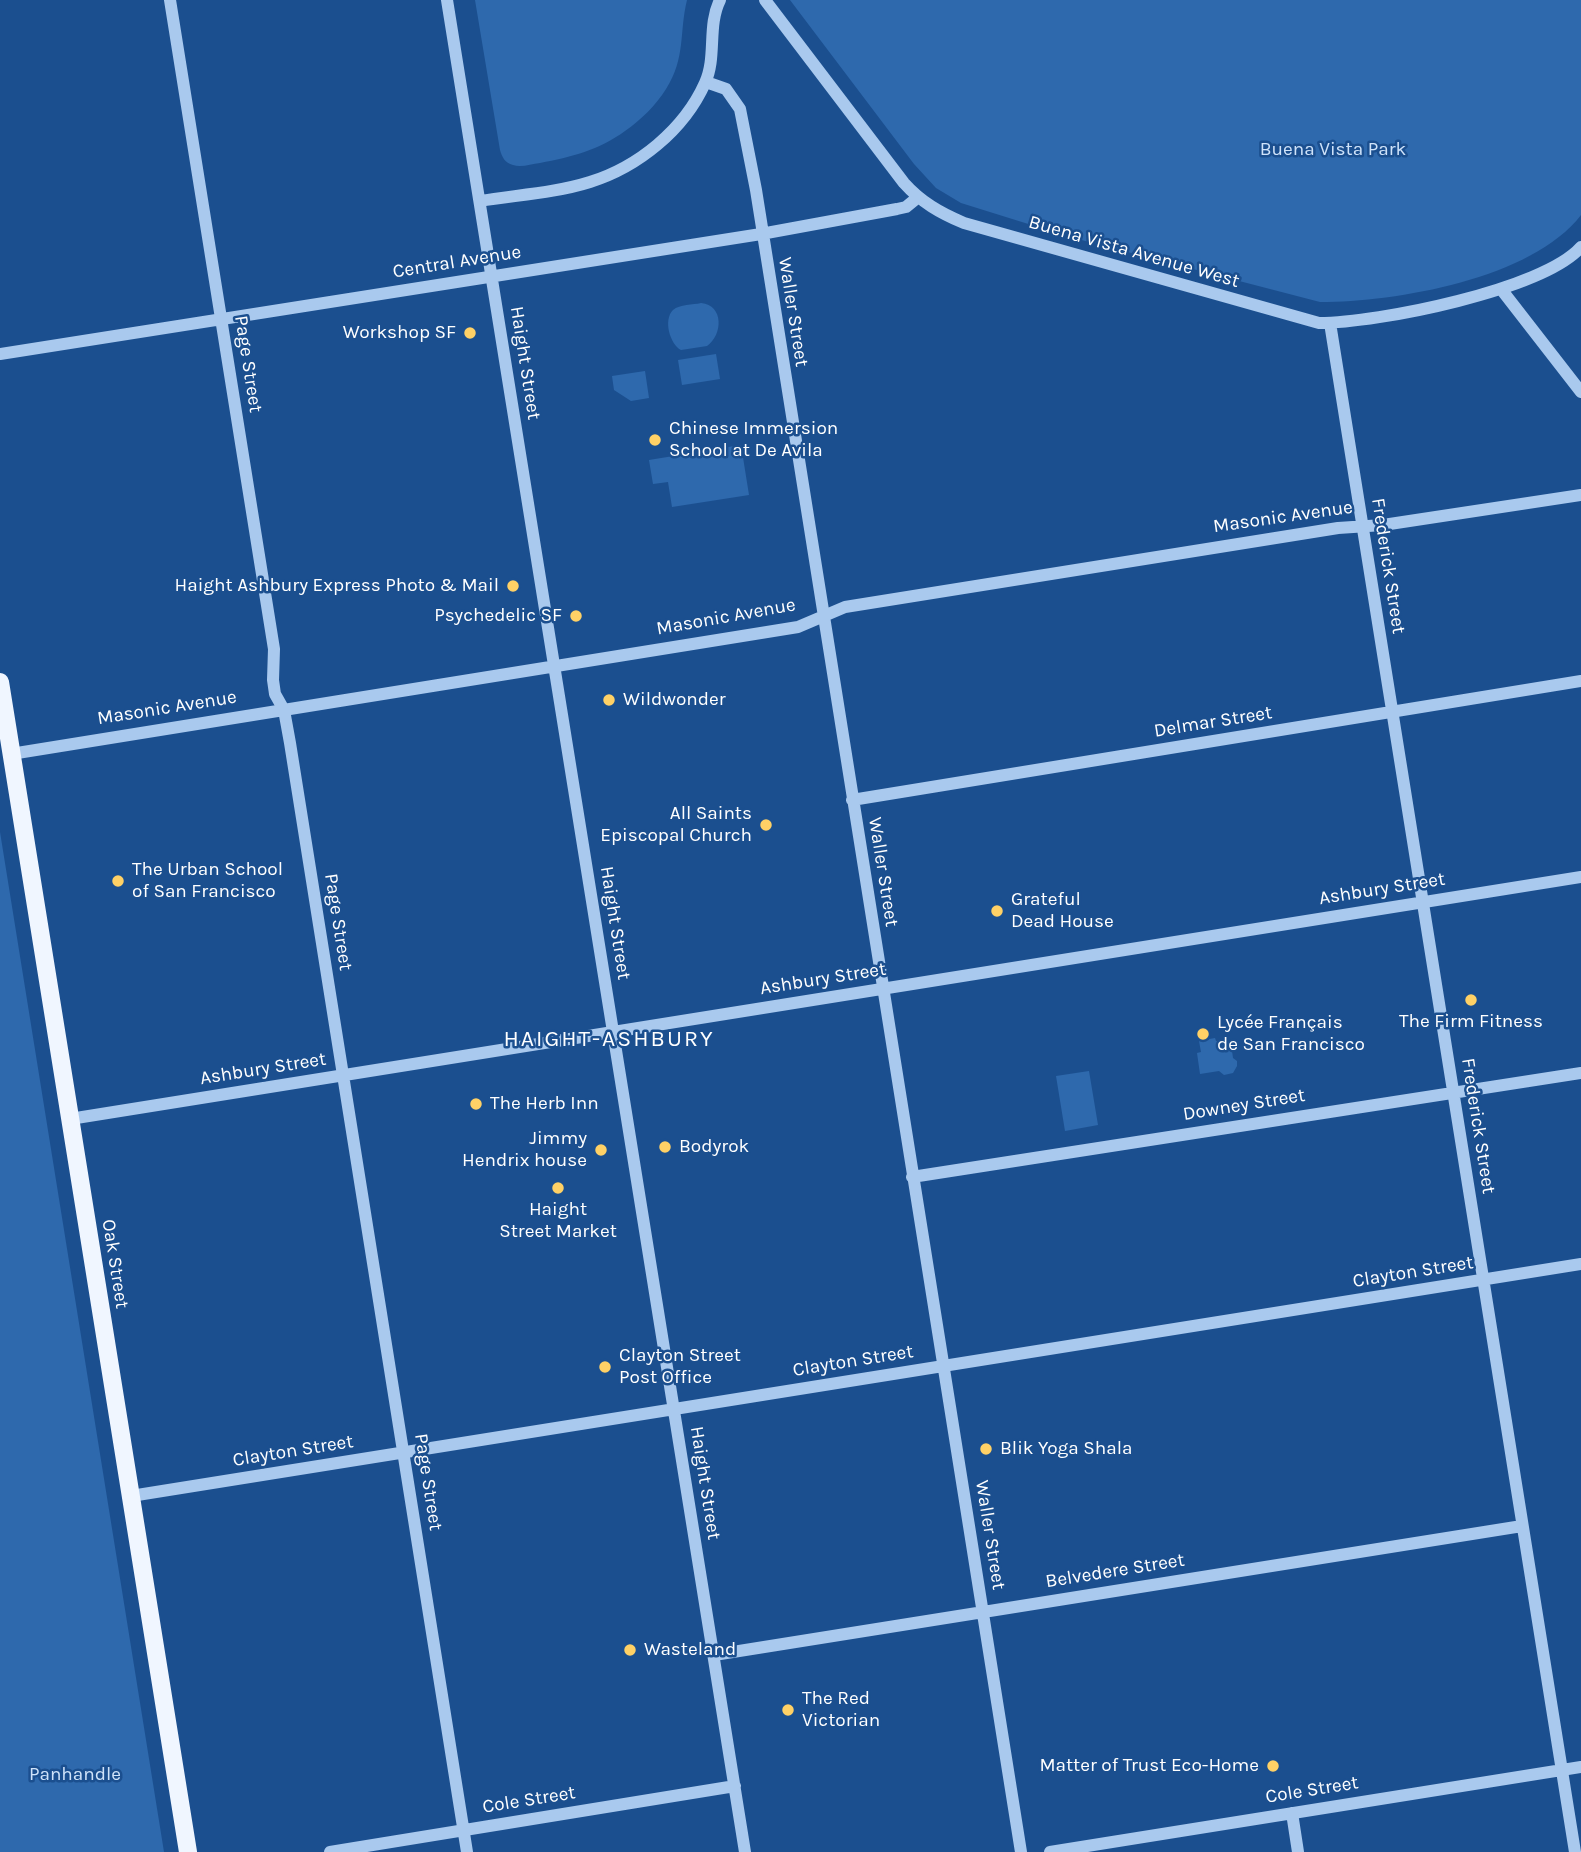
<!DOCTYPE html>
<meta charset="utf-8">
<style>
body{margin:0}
canvas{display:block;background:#1b4f8f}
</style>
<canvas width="1581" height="1852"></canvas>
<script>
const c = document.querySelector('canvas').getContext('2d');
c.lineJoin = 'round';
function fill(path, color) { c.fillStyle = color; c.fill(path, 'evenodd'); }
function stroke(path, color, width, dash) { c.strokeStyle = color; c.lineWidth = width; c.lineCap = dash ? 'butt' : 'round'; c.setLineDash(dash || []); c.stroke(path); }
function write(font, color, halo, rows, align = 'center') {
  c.font = font + ' Karla,sans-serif'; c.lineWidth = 5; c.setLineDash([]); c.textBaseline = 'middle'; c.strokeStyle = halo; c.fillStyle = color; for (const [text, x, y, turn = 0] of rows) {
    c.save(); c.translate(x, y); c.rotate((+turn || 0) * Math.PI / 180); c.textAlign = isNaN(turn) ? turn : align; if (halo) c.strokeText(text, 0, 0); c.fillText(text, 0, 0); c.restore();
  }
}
fill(new Path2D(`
 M 475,0 L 687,0 C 679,32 686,58 666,89 C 656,105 641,120 625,131 C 599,150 571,157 540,163 C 531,164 521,168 513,165 C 505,163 502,157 500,150 Z
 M 790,0 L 1581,0 L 1581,215 C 1532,279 1396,302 1320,302 L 1070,237 L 961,203 L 936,188 L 914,164 Z
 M 701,303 C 724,305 723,335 707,346 L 681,350 C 670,344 663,320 673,310 C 680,304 693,305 701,303 Z
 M 716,354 L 720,379 L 682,385 L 678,360 Z
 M 645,371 L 649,398 L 631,401 L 614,390 L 612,376 Z
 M 741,445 L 749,495 L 672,507 L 668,482 L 653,484 L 649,460 Z
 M 0,832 L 164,1852 L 0,1852 Z
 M 1215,1038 L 1216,1041 L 1225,1040 L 1231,1044 L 1233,1058 L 1237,1061 L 1237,1066 L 1233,1073 L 1224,1075 L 1219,1071 L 1200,1074 L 1197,1053 L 1201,1052 L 1199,1041 Z
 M 1089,1071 L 1098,1125 L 1065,1131 L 1056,1076 Z`), '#2e69ad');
stroke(new Path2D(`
 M 170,0 L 274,649 L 273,680 L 275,694 L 284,710 L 290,743 L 467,1852
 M 447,0 L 745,1852
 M 765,0 L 904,183 C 921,202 940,213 964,223 L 1319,323 C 1377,323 1543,290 1581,247
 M 706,82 L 726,89 L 740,109 L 756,190 L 1021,1852
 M 480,201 C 516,195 555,193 590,182 C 638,167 684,130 705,83 C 717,57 707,26 720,0
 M 1501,289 L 1581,392
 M 1330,323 L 1575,1852
 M 0,354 L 761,234 L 897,209 L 906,207 L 917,198
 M 11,754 L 798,627 L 845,607 L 1338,528 L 1383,525 L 1581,495
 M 852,800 L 1581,681
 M 70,1119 L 1581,877
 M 912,1177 L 1581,1073
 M 131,1496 L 1581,1264
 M 714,1655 L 1522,1526
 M 1292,1813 L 1298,1852
 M 330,1852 L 735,1786
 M 1050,1852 L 1581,1767`), '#a9c9ee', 12);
stroke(new Path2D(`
 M 0,682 L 188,1852`), '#f0f6ff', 18);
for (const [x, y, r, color] of [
 [470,333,7,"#ffd166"],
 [655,440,7,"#ffd166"],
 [513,586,7,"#ffd166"],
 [576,616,7,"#ffd166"],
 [609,700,7,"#ffd166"],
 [766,825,7,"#ffd166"],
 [118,881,7,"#ffd166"],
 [997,911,7,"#ffd166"],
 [1471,1000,7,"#ffd166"],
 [1203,1034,7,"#ffd166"],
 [476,1104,7,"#ffd166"],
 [665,1147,7,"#ffd166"],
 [601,1150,7,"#ffd166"],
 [558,1188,7,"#ffd166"],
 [605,1367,7,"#ffd166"],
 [986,1449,7,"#ffd166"],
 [630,1650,7,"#ffd166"],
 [788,1710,7,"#ffd166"],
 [1273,1766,7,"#ffd166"]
]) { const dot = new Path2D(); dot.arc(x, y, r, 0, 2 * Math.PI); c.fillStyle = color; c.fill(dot); stroke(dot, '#1b4f8f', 2.5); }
write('19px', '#cfe3fa', '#1b4f8f', [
 ["Buena Vista Park",1333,150],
 ["Panhandle",75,1775]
]);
write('19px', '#fff', '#1b4f8f', [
 ["Buena Vista Avenue West",1134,252,16],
 ["Central Avenue",457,262,-9],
 ["Waller Street",793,312,81],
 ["Haight Street",525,363,81],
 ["Page Street",248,364,81],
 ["Masonic Avenue",1283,517,-8],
 ["Frederick Street",1388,566,81],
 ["Masonic Avenue",726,617,-10],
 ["Masonic Avenue",167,708,-9],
 ["Delmar Street",1213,722,-9],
 ["Waller Street",883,872,81],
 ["Ashbury Street",1382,889,-9],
 ["Page Street",338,922,81],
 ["Haight Street",615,923,81],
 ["Ashbury Street",823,979,-9],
 ["Ashbury Street",263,1069,-9],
 ["Downey Street",1244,1105,-9],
 ["Frederick Street",1478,1126,81],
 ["Oak Street",115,1264,81],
 ["Clayton Street",1413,1272,-9],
 ["Clayton Street",853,1361,-9],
 ["Clayton Street",293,1451,-9],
 ["Page Street",428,1482,81],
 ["Haight Street",705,1483,81],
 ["Waller Street",990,1535,81],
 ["Belvedere Street",1115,1571,-9],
 ["Cole Street",1312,1790,-9],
 ["Cole Street",529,1800,-9]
]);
write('19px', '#fff', '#1b4f8f', [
 ["Workshop SF",456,333,"right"],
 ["Chinese Immersion",669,429],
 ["School at De Avila",669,451],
 ["Haight Ashbury Express Photo & Mail",499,586,"right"],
 ["Psychedelic SF",562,616,"right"],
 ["Wildwonder",623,700],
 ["All Saints",752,814,"right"],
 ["Episcopal Church",752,836,"right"],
 ["The Urban School",132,870],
 ["of San Francisco",132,892],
 ["Grateful",1011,900],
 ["Dead House",1011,922],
 ["The Firm Fitness",1471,1022,"center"],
 ["Lycée Français",1217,1023],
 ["de San Francisco",1217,1045],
 ["The Herb Inn",490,1104],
 ["Jimmy",587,1139,"right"],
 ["Hendrix house",587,1161,"right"],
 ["Bodyrok",679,1147],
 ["Haight",558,1210,"center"],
 ["Street Market",558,1232,"center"],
 ["Clayton Street",619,1356],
 ["Post Office",619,1378],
 ["Blik Yoga Shala",1000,1449],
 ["Wasteland",644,1650],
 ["The Red",802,1699],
 ["Victorian",802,1721],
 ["Matter of Trust Eco-Home",1259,1766,"right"]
], 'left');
c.letterSpacing = '2px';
write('23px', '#fff', '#1b4f8f', [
 ["HAIGHT-ASHBURY",609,1039]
]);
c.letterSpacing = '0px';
</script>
